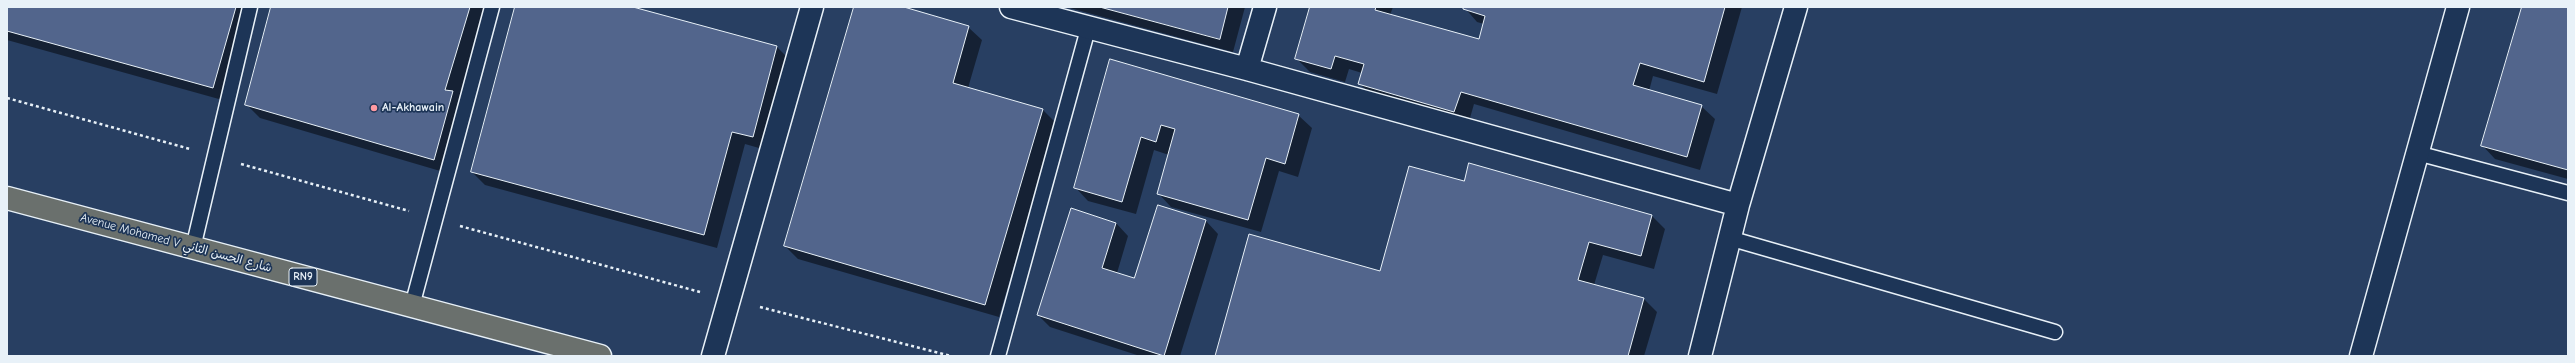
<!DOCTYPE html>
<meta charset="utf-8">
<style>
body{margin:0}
#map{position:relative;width:2575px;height:363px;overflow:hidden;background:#283f62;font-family:"Comic Neue",sans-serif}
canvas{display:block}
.frame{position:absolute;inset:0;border:8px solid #e8f1f8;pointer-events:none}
</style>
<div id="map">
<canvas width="2575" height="363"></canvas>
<div class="frame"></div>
</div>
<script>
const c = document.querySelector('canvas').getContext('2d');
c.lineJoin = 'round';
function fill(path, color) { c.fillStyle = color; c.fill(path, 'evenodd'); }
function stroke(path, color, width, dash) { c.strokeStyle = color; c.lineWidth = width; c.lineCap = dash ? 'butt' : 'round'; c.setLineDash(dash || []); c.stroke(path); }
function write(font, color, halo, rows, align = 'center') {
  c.font = font + ' "Comic Neue","Playpen Sans Arabic",sans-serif'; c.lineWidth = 3.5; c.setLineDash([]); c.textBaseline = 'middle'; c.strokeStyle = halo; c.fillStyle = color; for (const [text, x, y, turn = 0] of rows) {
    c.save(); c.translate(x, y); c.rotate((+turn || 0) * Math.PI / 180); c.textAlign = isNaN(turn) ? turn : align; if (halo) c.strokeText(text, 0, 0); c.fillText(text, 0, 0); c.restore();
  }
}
fill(new Path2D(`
 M 7,7 L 253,7 L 226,101 L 7,40 Z
 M 272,7 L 487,7 L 460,99 L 466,105 L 447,173 L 260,118 L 247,105 Z
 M 516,7 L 630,7 L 777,47 L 790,60 L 766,150 L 745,144 L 717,248 L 485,185 L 472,172 Z
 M 855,7 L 901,7 L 968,27 L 982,40 L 968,88 L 1043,110 L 1056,123 L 999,317 L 798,259 L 785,246 Z
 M 1066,7 L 1245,7 L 1233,52 Z
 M 1311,7 L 1393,7 L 1390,15 L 1479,41 L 1484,24 L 1477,22 L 1464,7 L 1742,7 L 1717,94 L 1653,76 L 1649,91 L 1701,106 L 1715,119 L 1700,170 L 1474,104 L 1468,125 L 1373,97 L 1359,83 L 1362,73 L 1349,69 L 1345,82 L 1310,72 L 1296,58 Z
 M 2523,7 L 2568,7 L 2568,179 L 2495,159 L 2482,145 Z
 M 1111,61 L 1298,115 L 1312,128 L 1298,177 L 1279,171 L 1261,232 L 1171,207 L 1158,193 L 1169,155 L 1154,150 L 1136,214 L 1088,201 L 1075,187 Z
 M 1465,183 L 1652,216 L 1665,229 L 1654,269 L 1603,255 L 1594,285 L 1643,298 L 1657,312 L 1644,356 L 1216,356 L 1380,272 Z
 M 1159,206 L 1206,221 L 1218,234 L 1180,356 L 1140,356 L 1050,327 L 1038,315 L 1072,209 L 1116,223 L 1128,236 L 1117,273 L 1135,279 Z`), '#0007');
const building = new Path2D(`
 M 7,7 L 236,7 L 213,88 L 7,31 Z
 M 271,7 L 470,7 L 445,90 L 453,91 L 434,160 L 245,105 Z
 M 515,7 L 633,7 L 777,46 L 753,137 L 732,132 L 704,235 L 471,172 Z
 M 854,7 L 904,7 L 969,26 L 953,83 L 1043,109 L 985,305 L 784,246 Z
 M 1100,7 L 1228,7 L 1220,39 Z
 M 1310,7 L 1376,7 L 1375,10 L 1479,39 L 1485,16 L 1463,9 L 1463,7 L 1725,7 L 1704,82 L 1640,63 L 1633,85 L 1702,105 L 1687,157 L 1461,92 L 1454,112 L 1358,84 L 1364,64 L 1335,56 L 1331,69 L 1295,59 Z
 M 2522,7 L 2568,7 L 2568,170 L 2481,146 Z
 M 1110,59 L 1299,114 L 1285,164 L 1266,158 L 1248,220 L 1157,194 L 1175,129 L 1161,125 L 1156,142 L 1141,137 L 1122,202 L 1074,188 Z
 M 1469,163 L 1652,215 L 1641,256 L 1589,242 L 1578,280 L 1644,298 L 1628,356 L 1215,356 L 1249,234 L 1380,271 L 1409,166 L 1464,181 Z
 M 1158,205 L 1206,220 L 1164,356 L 1037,315 L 1071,208 L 1116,223 L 1102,268 L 1134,278 Z`);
fill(building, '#52658c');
stroke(building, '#e8f1f8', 1);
const lane = new Path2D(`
 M 2417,153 L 2568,193
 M 1729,238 L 2055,332
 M 193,248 L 250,7
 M 412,306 L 492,7
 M 998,356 L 1088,29`);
const street = new Path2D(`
 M 1011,7 L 1247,69 L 1738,205
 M 1247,69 L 1265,7
 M 713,356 L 812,7
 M 1700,356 L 1738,205 L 1796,7
 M 2361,356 L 2458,7`);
const primary = new Path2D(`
 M 7,198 L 600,356`);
stroke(lane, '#e8f1f8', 17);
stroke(street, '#e8f1f8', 25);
stroke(primary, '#e8f1f8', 25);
stroke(new Path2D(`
 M 7,98 L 190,149
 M 241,164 L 409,211
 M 460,226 L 700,292
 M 760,307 L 951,356`), '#e8f1f8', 2.5, [3, 3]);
stroke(lane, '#1d3557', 14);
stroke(street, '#1d3557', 22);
stroke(primary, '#6a706d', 22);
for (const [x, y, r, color] of [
 [374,108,4,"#ff9aa2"]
]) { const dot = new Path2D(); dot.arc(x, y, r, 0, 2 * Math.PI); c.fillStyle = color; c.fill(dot); stroke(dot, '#1d3557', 1.5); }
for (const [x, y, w] of [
 [303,277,28]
]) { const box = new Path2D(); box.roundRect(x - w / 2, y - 9, w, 18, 3); c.fillStyle = '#1d3557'; c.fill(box); stroke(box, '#e8f1f8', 1); }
write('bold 11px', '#e8f1f8', null, [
 ["RN9",303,277]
]);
write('bold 12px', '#e8f1f8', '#1d3557', [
 ["Al-Akhawain",382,108]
], 'left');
write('12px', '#e8f1f8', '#1d3557', [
 ["Avenue Mohamed V شارع الحسن الثاني",176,243,15]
]);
</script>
